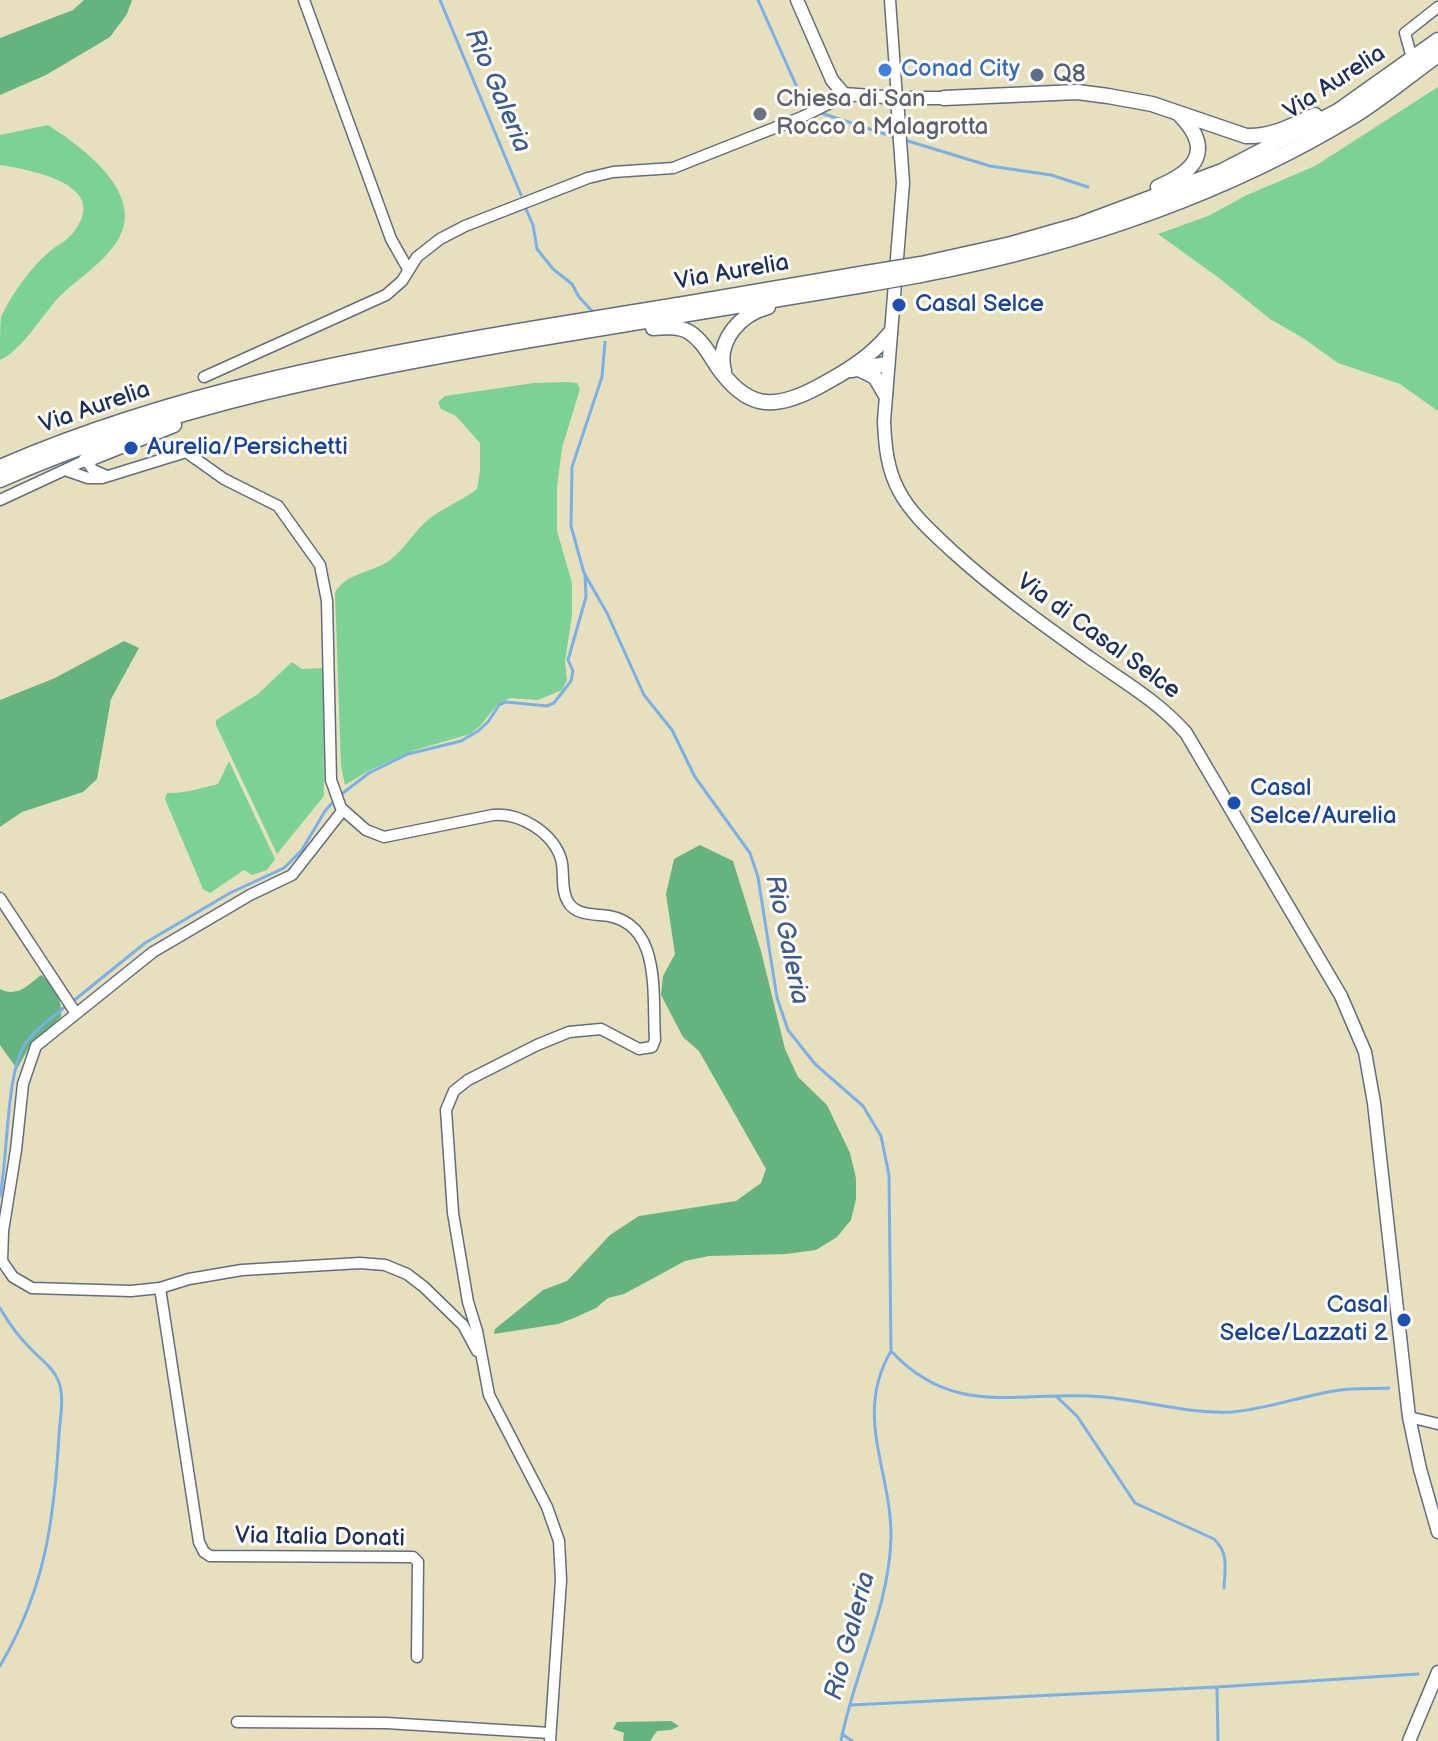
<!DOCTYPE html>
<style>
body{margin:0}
canvas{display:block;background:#e6e0bc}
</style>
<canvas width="1438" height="1741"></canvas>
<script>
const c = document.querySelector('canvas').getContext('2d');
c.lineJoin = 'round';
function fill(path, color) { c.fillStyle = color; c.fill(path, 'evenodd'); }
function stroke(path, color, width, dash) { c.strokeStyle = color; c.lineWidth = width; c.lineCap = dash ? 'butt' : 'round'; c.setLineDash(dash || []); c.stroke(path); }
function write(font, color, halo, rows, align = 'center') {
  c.font = font + ' "Balsamiq Sans",sans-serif'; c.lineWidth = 6; c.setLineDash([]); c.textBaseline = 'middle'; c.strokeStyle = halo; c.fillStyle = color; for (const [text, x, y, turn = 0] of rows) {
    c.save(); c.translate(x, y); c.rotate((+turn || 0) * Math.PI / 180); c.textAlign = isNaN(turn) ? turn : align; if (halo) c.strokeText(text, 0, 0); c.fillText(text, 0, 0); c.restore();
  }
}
fill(new Path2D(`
 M 1438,87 L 1438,411 L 1400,384 L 1338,363 L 1303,338 L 1270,319 L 1219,278 L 1158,234 L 1208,216 L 1247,195 L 1315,166 Z
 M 48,125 C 88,151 157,202 108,253 C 93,270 74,282 58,298 C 43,315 20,352 0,360 C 0,348 0,328 1,317 C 11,296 30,268 48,253 C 55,246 66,242 72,234 C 114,185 32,170 0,165 L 0,135 Z
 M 566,382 L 577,383 L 580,389 L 562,448 L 557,487 L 557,531 L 572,583 L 572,615 L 565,661 L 567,680 L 562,690 L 538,700 L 510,698 L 497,705 L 480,726 L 470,734 L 415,750 L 370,770 L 345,785 L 341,766 L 335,593 C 344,575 367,573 384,564 C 402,554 412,533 429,519 C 444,507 462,501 477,489 L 480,471 L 480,443 L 456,416 L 441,409 L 438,402 L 445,396 L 534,383 Z
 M 292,662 L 302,669 L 323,668 L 324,796 L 277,854 L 216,725 L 216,720 L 258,694 Z
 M 229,761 L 275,859 L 267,870 L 252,875 L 244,870 L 210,893 L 203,889 L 165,799 L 167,793 C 182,794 202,788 218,784 Z`), '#7cd296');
fill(new Path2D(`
 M 84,0 L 132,0 L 127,14 L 110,37 L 46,75 L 0,95 L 0,38 L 73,10 Z
 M 124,641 L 139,648 L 111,699 L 97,779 L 83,792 L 22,812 L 0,827 L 0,700 L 55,678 Z
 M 700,845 L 733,861 L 761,951 L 785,1049 L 798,1077 L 827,1105 L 850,1153 L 856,1178 L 856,1199 L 851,1220 L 837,1237 L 816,1250 L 786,1254 L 709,1256 L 685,1261 L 624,1294 L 608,1298 L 596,1308 L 574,1318 L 558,1324 L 494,1334 L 495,1329 L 543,1290 L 567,1281 L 610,1235 L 639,1216 L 736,1201 L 761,1183 L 766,1169 L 699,1051 L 683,1037 L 661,995 L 663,976 L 675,954 L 666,894 L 674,859 Z
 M 41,975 C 54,984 63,1001 61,1017 L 29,1047 L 17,1069 L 0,1045 L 0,989 C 17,998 28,985 41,975 Z
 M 671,1721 L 679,1726 L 671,1730 L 657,1731 L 650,1741 L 623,1741 L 624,1733 L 613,1729 L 617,1722 Z`), '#65b47f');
stroke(new Path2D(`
 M 440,0 L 521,195
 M 758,0 L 800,94 L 812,107
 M 818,112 L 894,137
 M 908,141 L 990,166 L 1051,175 L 1088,187
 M 526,209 L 533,225 L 537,249 L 553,269 L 572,284 L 579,297 L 592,311
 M 605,342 L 602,377 L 572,467 L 571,526 L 584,573 L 607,613 L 644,695 L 672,730 L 695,777 L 750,853 L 758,877 L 777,998 L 788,1030 L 815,1064 L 863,1106 L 881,1136 L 889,1175 L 891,1351 C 853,1416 892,1471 891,1538 C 889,1609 854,1672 841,1741
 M 339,796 L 369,773 L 408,754 L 461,741 L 478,731 L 488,722 L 499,705 L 506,702 L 547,706 L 554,703 L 571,681 L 573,671 L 568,660 L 586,597 L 585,574
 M 72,1002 L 145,943 L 230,893 L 284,868 L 302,850 L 325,811 L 333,802
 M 0,1196 C 8,1157 6,1073 25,1044 C 34,1030 53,1017 66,1006
 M 0,1308 C 8,1322 19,1337 30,1348 C 39,1358 53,1367 58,1380 C 65,1396 60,1418 59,1435 C 54,1522 45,1589 0,1666
 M 891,1351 C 956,1421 1023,1389 1104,1397 C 1147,1401 1188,1414 1232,1412 C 1268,1409 1304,1395 1340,1390 C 1356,1388 1373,1389 1389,1388
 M 1057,1397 L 1077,1416 L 1135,1503 L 1214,1539 C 1229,1553 1225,1568 1224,1588
 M 1217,1689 L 1218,1741
 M 851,1705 L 1217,1687 L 1418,1674
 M 842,1734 L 852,1741`), '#7ab0e9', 3);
const minor = new Path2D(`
 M 304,0 L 391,239 L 408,269
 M 890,0 L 897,98
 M 1410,51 L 1405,33 L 1438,7
 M 204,377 L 386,295 L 402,281 L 417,257 L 440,239 L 465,226 L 588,178 L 613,172 L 673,168 L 802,117 L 846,95
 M 65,470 L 88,478 L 102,478 L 186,452 L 224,479 L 278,506 L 320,565 L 327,601 L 331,780 L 341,808 L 366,830 L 384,837 L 493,815 C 520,812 553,833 561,859 C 565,872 560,889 568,902 C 574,913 588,914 600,915 C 663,918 652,994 655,1040 L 652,1047 L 639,1049 L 601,1029 L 569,1032 L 537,1045 L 468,1080 L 454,1091 L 446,1110 L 453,1213 L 468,1302 L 477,1331 L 489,1395 L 547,1507 L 559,1541 L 561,1580 L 550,1741
 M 0,500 L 86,460 L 93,470 L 107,476
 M 343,810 L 292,875 L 250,895 L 153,952 L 36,1046 L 23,1084 L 16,1150 L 3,1231 L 2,1261 L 13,1277 L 32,1288 L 131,1291 L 160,1288 L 189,1279 L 242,1270 L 360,1263 L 385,1265 L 407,1274 L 424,1287 L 463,1325 L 477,1351
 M 0,898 L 75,1012
 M 160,1288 L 199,1542 L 204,1552 L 210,1556 L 413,1557 L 418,1562 L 417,1657
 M 1409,1417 L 1438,1424
 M 237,1722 L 386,1723 L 550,1733`);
const major = new Path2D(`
 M 797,0 L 832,80 L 844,94 L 897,98 L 944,98
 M 897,98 L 903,183 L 884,421 C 885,445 887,469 899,491 C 911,514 933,533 951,550 C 996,591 1041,623 1090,658 C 1123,681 1159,702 1186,733 L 1341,996 L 1365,1052 L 1374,1103 L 1409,1417 L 1420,1469 L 1438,1532
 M 1409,1741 L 1438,1672`);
const highway = new Path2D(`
 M 944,98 L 1077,92 L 1108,96 L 1152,104 L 1246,136 C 1272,137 1291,126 1315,115
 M 1158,187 C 1196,171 1214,150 1180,115
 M 921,264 L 1011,244 L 1078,225 L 1222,171 L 1338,111 L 1438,40
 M 921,275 C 1072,246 1222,196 1354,116 C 1384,97 1410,75 1438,55
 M 653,328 C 665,327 679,326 689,332 C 702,340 709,354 717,366 C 746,408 772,411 816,388 C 844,373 870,358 890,333
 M 859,369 L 875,377 L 885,394
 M 851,370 L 887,364
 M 724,371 C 716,341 740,314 768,307
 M 86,460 L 174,425
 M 0,467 C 176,391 361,357 549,326 C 655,309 760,291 866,273
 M 0,480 C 169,405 349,371 530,340 C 643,321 757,303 870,284`);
stroke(minor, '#626d7f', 13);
stroke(major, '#626d7f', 15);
stroke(highway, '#626d7f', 17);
stroke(minor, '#fff', 10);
stroke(major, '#fff', 12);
stroke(highway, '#fff', 14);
const highwayBridge = new Path2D(`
 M 866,273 L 921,264
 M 870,284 L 921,275`);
stroke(highwayBridge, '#626d7f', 17, []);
stroke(highwayBridge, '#fff', 14);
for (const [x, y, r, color] of [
 [885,70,8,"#3f7fe0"],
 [1037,75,8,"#5c6f8a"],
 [760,114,8,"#6b7280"],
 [899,305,8,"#1a4fb4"],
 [131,448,8,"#1a4fb4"],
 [1234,803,8,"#1a4fb4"],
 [1404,1320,8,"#1a4fb4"]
]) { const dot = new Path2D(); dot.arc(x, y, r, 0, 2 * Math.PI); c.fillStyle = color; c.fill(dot); stroke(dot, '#fdfcf7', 3); }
write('24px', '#366cbe', '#fdfcf7', [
 ["Conad City",901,70]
], 'left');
write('24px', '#4e5e75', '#fdfcf7', [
 ["Q8",1053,75]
], 'left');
write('24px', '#1b2f5e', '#fdfcf7', [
 ["Via Aurelia",1335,83,-33],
 ["Via Aurelia",732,273,-10],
 ["Via Aurelia",95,408,-19],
 ["Via di Casal Selce",1098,637,36],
 ["Via Italia Donati",320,1538,1]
]);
write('24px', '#5b616d', '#fdfcf7', [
 ["Chiesa di San",776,100],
 ["Rocco a Malagrotta",776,128]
], 'left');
write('24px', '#164399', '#fdfcf7', [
 ["Casal Selce",915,305],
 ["Aurelia/Persichetti",147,448],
 ["Casal",1250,789],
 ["Selce/Aurelia",1250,817],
 ["Casal",1388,1306,"right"],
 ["Selce/Lazzati 2",1388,1334,"right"]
], 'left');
write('italic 26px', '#3c5c8f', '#fdfcf7', [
 ["Rio Galeria",497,91,67],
 ["Rio Galeria",786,940,78],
 ["Rio Galeria",851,1636,-75]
]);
</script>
